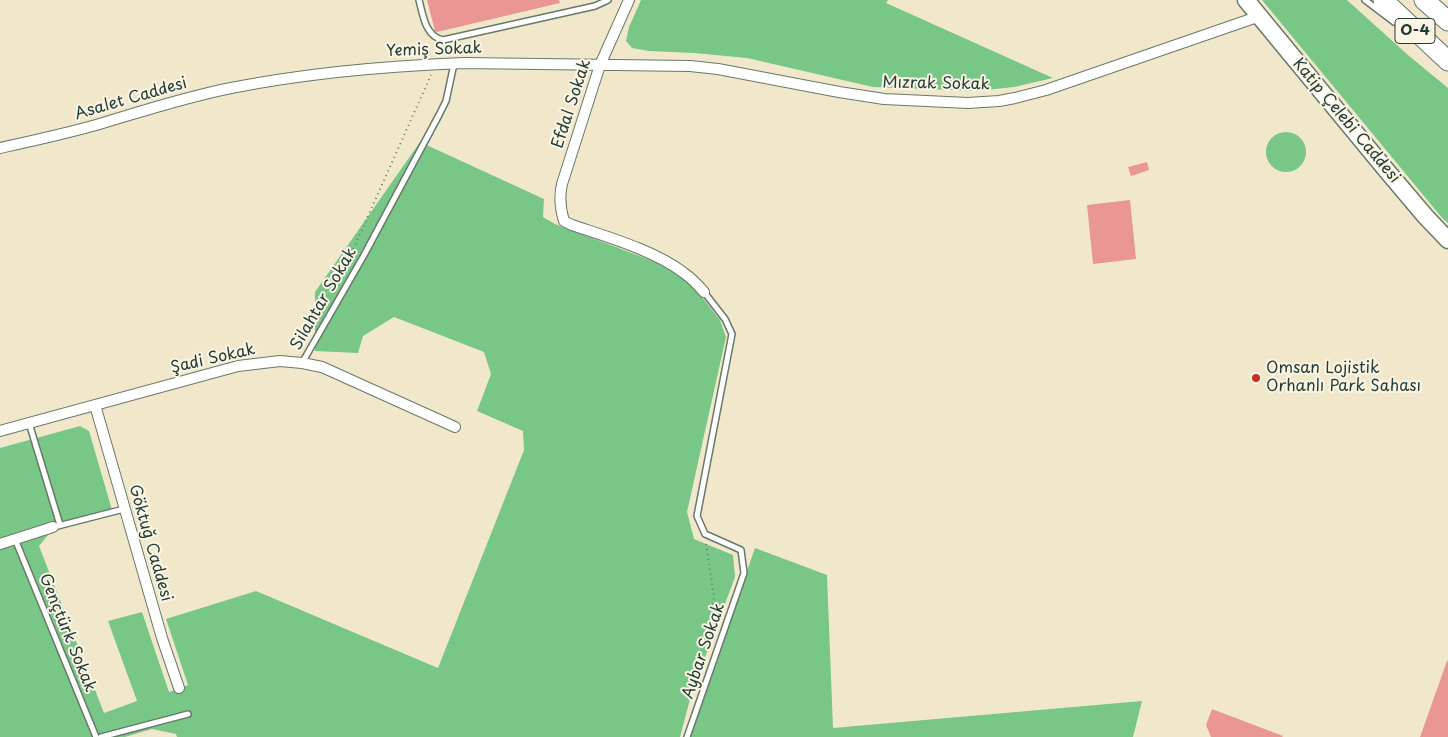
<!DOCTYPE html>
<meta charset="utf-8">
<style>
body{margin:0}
canvas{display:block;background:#f1e8cc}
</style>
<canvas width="1448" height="737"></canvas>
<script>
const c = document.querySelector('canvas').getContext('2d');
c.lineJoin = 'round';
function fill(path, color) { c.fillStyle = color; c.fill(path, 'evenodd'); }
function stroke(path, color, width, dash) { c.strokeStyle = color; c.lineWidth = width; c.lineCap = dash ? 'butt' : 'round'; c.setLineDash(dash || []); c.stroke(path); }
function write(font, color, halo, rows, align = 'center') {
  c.font = font + ' "Playpen Sans",sans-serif'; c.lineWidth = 4; c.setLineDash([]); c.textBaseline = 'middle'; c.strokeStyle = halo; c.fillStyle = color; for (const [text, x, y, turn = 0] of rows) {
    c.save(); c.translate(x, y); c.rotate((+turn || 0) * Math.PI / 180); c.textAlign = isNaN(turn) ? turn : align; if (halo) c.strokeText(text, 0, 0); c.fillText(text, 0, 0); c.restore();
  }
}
fill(new Path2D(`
 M 641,0 L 888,0 L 886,3 L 1053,78 L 1014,87 L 977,91 L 873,87 L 747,58 L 694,53 L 649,51 L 632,48 L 626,41 L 629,27 Z
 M 1262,0 L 1347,0 L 1408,55 L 1448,88 L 1448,223 L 1443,219 Z
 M1266 152a20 20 0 1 1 40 0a20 20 0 1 1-40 0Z
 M 420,142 L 544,199 L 543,217 L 555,224 L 666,266 L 695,288 L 720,320 L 726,337 L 687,512 L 694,539 L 733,555 L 735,577 L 692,692 L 680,737 L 177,737 L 176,734 L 152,729 L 125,737 L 0,737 L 0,448 L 80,426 L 89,431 L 112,510 L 57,524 L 39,546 L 104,713 L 137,701 L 108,621 L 142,612 L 169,692 L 188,685 L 166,619 L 256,591 L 438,668 L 524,450 L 523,431 L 477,411 L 491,374 L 484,352 L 394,317 L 363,336 L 358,353 L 315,351 L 315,292 Z
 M 755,548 L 827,575 L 833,728 L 1142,701 L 1133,737 L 689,737 Z`), '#79c787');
fill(new Path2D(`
 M 427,0 L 559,0 L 560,3 L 437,32 L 435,31 Z
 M 1147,162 L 1149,170 L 1131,176 L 1128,167 Z
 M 1130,200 L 1136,259 L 1093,264 L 1087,205 Z
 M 1447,661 L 1448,661 L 1448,737 L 1420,737 Z
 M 1212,709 L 1283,736 L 1282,737 L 1211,737 L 1206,725 Z`), '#e99695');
const lane = new Path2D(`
 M 419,0 C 423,15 425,36 443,40 L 595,6 L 608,0
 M 1365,0 L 1394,22
 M 302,363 L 363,257 L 439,115 L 446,101 L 454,64
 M 29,423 L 60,525
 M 58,526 L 124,509
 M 15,539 L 96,737
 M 101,737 L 188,714
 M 687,737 L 744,573 L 741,550 L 705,534 L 697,516 L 732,334 L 725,319 L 704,292`);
const street = new Path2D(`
 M 629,0 L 600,65 L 562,184 C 559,197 560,208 564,221 L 572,225 C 607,237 654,250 684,273 C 691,278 698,285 704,292
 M 0,148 C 32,141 64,134 96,125 C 140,112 185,97 231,88 C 307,73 386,66 464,63 L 690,66 L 718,69 L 839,92 L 884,99 L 968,103 L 999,101 L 1015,98 L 1046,90 L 1260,16
 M 95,405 L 162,638 L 179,688
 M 0,431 L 238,366 L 280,361 L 302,363 L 322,367 L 455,427
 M 0,544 L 53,527`);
const primary = new Path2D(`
 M 1246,0 L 1387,171 L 1426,217 L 1448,240`);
const highway = new Path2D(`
 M 1383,0 L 1448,61
 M 1424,0 L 1448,21`);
stroke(lane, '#687969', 8);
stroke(street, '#687969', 12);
stroke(primary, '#687969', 19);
stroke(highway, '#687969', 21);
stroke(new Path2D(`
 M 339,281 L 431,75
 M 706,544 L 714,597 L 708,650`), '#687969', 2, [1, 4]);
stroke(lane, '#fff', 5);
stroke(street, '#fff', 10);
stroke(primary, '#fff', 16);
stroke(highway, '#fff', 19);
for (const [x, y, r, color] of [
 [1256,378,5,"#c8321e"]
]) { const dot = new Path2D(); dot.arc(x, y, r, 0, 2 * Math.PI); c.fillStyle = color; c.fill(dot); stroke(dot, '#fcf5e5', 2); }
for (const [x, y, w] of [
 [1415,31,40]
]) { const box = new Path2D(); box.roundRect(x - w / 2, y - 12.5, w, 25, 4); c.fillStyle = '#fcf5e5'; c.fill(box); stroke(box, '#1f3d34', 1); }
write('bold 15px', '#1f3d34', null, [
 ["O-4",1415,31]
]);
write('16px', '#1f3d34', '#fcf5e5', [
 ["Yemiş Sokak",434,50,-2],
 ["Mızrak Sokak",936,84,1],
 ["Asalet Caddesi",131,99,-16],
 ["Efdal Sokak",572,104,-72],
 ["Katip Çelebi Caddesi",1346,121,50],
 ["Silahtar Sokak",324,299,-60],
 ["Şadi Sokak",213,359,-13],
 ["Göktuğ Caddesi",150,543,74],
 ["Gençtürk Sokak",67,633,68],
 ["Aybar Sokak",704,651,-71]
]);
write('16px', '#1f3d34', '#fcf5e5', [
 ["Omsan Lojistik",1266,369],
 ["Orhanlı Park Sahası",1266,387]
], 'left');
</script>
